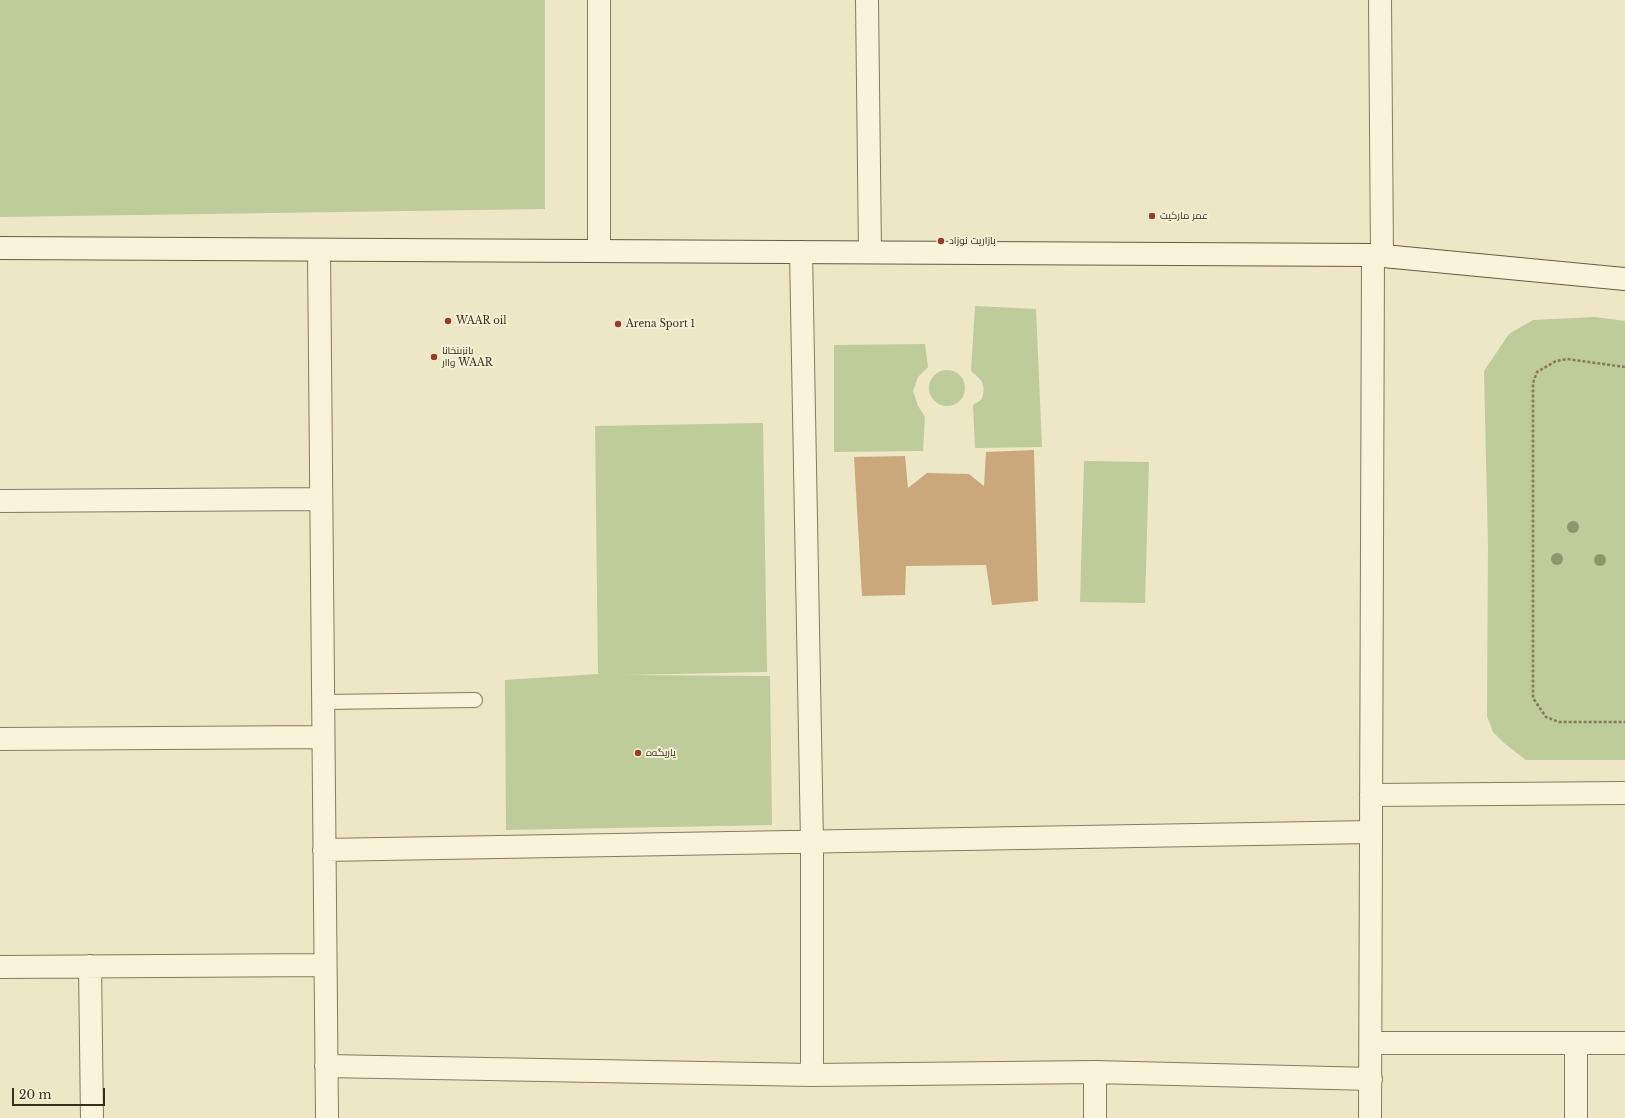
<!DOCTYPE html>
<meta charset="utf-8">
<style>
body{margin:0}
#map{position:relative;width:1625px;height:1118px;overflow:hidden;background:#ede7c6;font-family:"Libre Baskerville",serif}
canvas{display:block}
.scale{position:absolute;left:12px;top:1088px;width:93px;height:18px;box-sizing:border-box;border:2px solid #382f1f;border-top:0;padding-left:5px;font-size:12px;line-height:14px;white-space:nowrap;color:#382f1f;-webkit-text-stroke:3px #f5f0d5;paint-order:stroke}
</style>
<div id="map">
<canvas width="1625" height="1118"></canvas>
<div class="scale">20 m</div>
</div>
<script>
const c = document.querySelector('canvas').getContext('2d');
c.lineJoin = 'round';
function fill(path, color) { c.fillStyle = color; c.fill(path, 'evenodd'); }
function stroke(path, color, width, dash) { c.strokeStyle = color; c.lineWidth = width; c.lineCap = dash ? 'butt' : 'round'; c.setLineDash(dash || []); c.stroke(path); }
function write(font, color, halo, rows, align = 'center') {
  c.font = font + ' "Libre Baskerville",Cairo,serif'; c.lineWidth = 4; c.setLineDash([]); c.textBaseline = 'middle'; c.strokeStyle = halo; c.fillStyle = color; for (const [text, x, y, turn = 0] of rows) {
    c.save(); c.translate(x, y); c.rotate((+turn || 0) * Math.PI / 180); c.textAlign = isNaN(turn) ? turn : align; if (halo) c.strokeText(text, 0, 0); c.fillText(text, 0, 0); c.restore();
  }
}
fill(new Path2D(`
 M 0,0 L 545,0 L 545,209 L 0,217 Z
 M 975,306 L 1036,309 L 1042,447 L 975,448 L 973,405 L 982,399 C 986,384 983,381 971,371 Z
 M 1595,317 L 1625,321 L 1625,760 L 1526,760 L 1504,743 L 1493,732 L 1487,716 L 1488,545 L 1484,371 L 1509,334 L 1533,320 Z
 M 925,344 L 928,367 L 918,377 L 913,391 L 918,406 L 925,417 L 923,451 L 834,452 L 834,345 Z
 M929 388a18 18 0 1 1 36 0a18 18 0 1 1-36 0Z
 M 763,423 L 767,672 L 624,675 L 770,676 L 772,825 L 506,830 L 505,680 L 598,674 L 595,426 Z
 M 1084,461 L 1149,462 L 1145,603 L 1080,602 Z`), '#becb9a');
fill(new Path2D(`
 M 1034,450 L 1038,601 L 992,605 L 986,565 L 906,566 L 905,595 L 862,596 L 854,457 L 905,456 L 908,488 L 927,473 L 969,474 L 984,486 L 986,452 Z`), '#caa87c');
const lane = new Path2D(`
 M 323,702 L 475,700`);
const street = new Path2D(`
 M 867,0 L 870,252
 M 1380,0 L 1382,256
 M 319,250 L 327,1118
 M 599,251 L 599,0
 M 801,252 L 812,842 L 812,1075
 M 0,501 L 321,499
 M 0,739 L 323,737
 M 1371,795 L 1625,793
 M 324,850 L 1371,832
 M 90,966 L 92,1118
 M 0,967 L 325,965
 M 1371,1043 L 1625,1043
 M 1576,1043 L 1576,1118
 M 326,1066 L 812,1075 L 1095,1072 L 1371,1079
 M 1095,1118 L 1095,1072
 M 1370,1118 L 1373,255`);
const secondary = new Path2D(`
 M 0,248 L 1373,255 L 1625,279`);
stroke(lane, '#887a5c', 16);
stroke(street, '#887a5c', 24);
stroke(secondary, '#6a5b3f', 24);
stroke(new Path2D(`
 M 1625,367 L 1567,359 L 1556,361 L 1537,372 L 1533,383 L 1533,698 L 1546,717 L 1559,722 L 1625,722`), '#887a5c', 2.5, [3, 2]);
stroke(lane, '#f8f3d9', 14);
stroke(street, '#f8f3d9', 22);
stroke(secondary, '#f8f3d9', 22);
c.fillStyle = '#8f966e';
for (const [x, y] of [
 [1573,527],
 [1557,559],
 [1600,560]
]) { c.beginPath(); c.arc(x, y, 6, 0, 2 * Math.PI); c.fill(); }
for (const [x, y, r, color] of [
 [1152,216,4,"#953c2d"],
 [941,241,4,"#953c2d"],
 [448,321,4,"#953c2d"],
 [618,324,4,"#953c2d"],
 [434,357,4,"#953c2d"],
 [638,753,4,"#953c2d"]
]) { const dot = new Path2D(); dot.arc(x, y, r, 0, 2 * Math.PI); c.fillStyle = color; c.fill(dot); stroke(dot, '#f5f0d5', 1.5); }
write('10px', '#382f1f', '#f5f0d5', [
 ["عمر ماركيت",1160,216],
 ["بازاريت نوزاد",949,241],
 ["WAAR oil",456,321],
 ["Arena Sport 1",626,324],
 ["پانزینخانا",442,351],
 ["واار WAAR",442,363],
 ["یاریگه‌ه",646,753]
], 'left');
</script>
